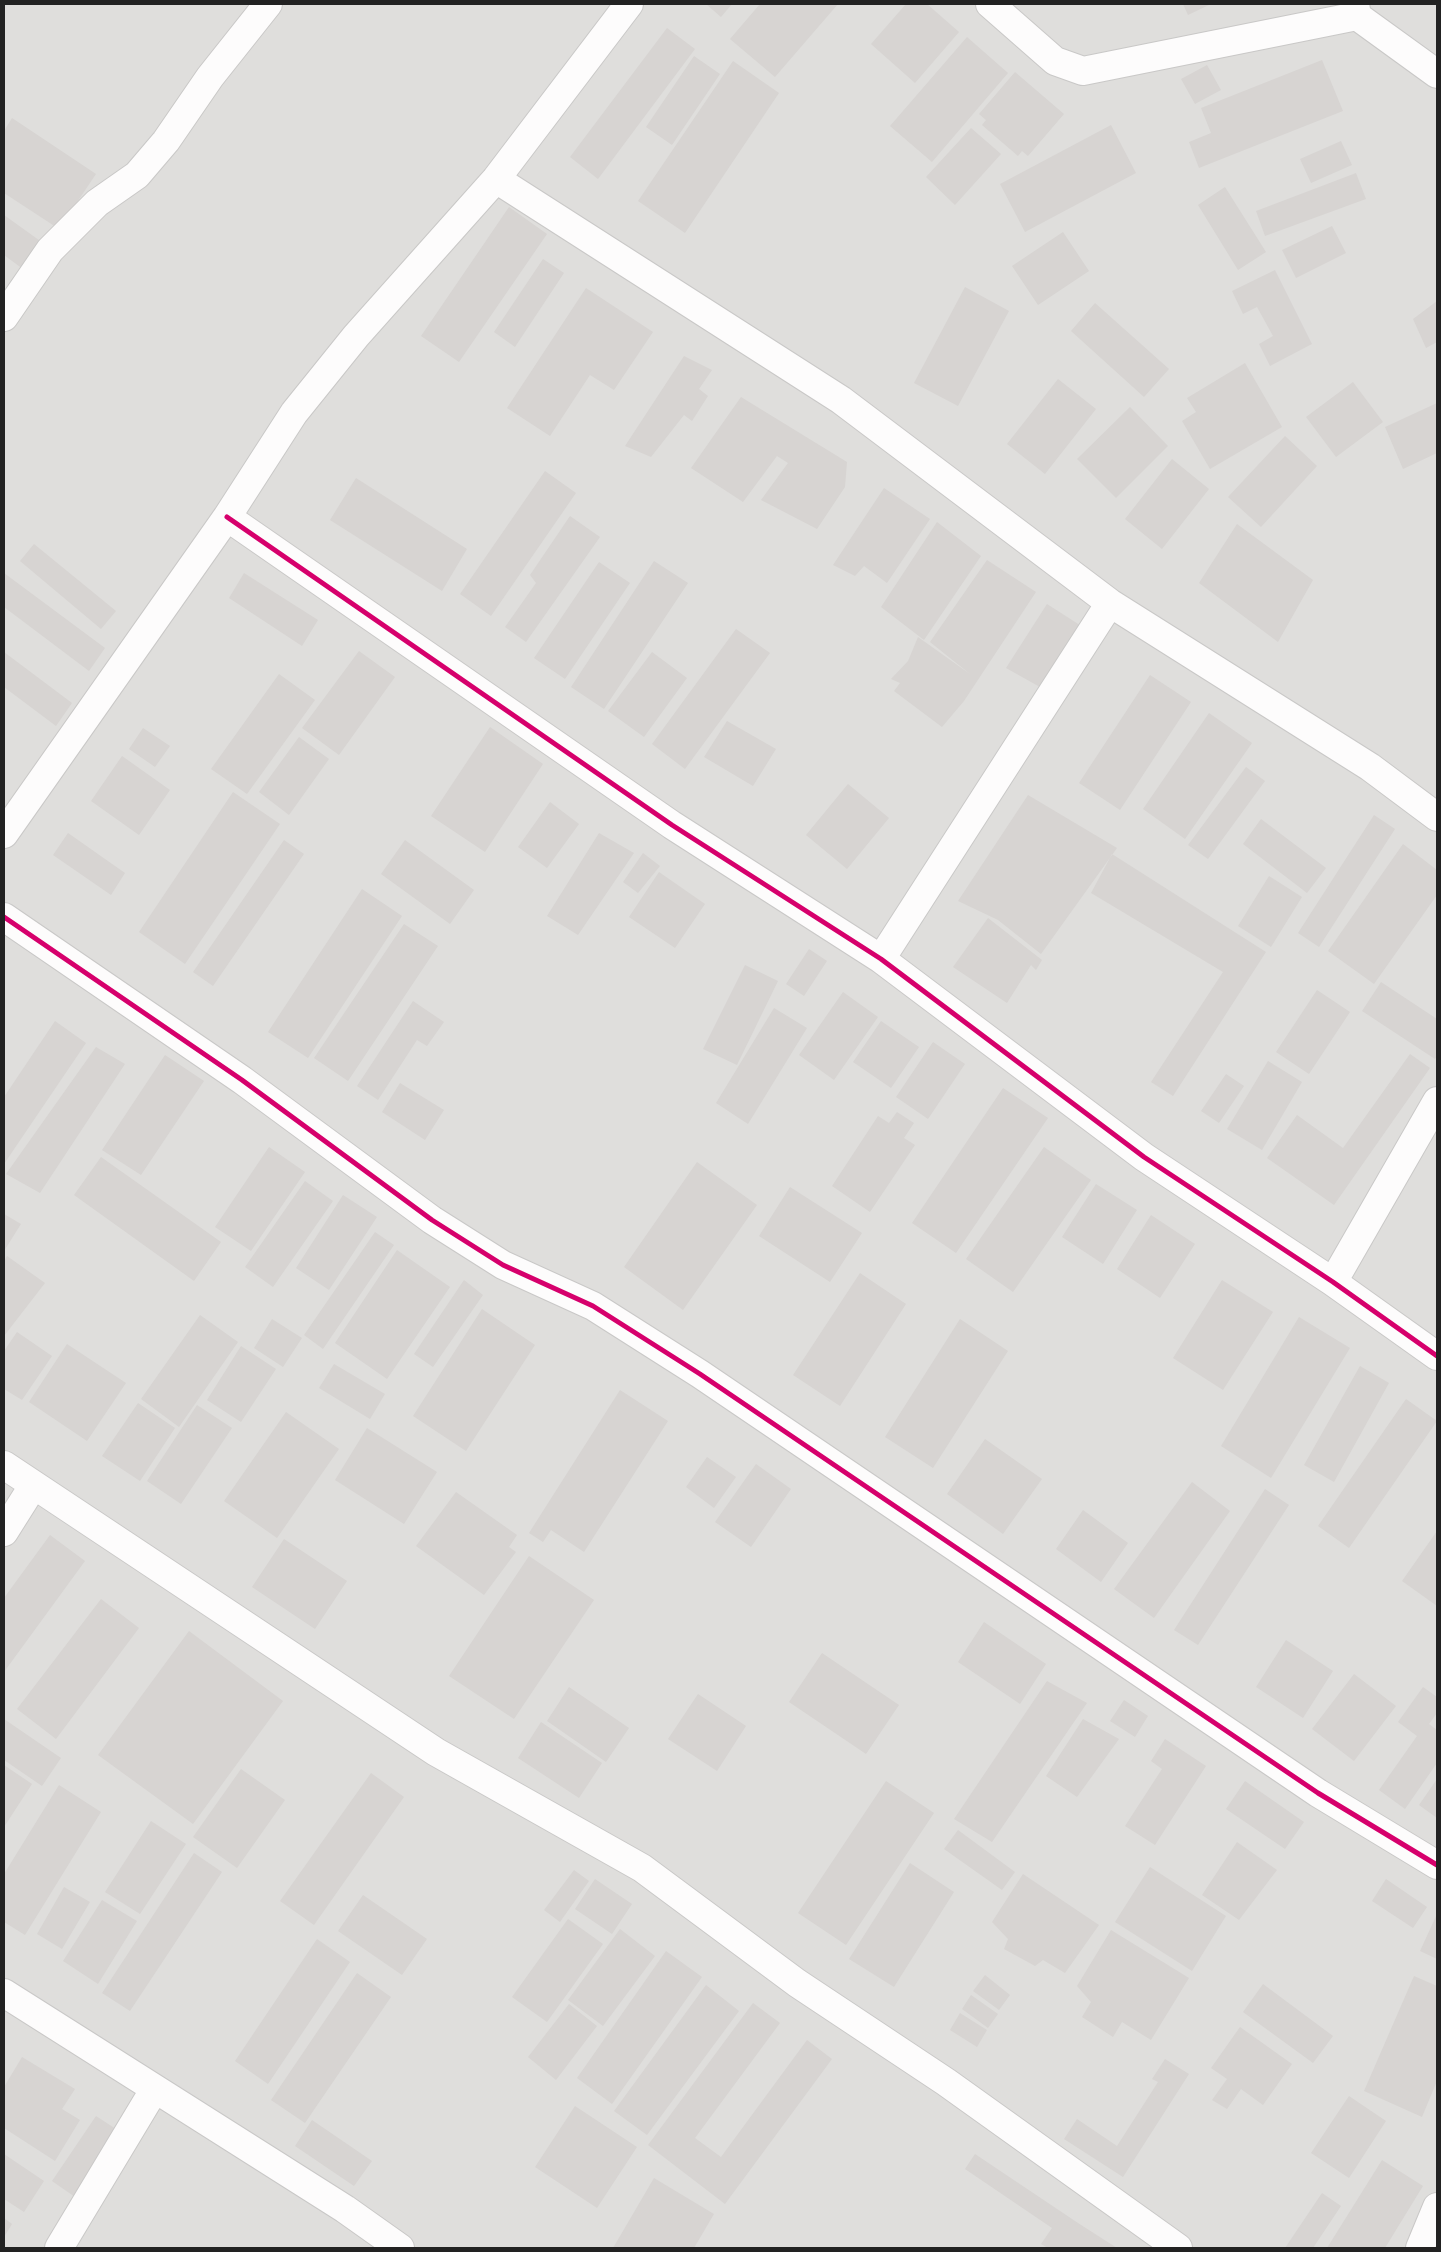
<!DOCTYPE html>
<style>
body{margin:0}
#map{position:relative;width:1441px;height:2252px;overflow:hidden;background:#f0eeeb;font-family:Helvetica,sans-serif}
canvas{display:block}
.frame{position:absolute;inset:0;border:5px solid #222;pointer-events:none}
</style>
<div id="map">
<canvas width="1441" height="2252"></canvas>
<div class="frame"></div>
</div>
<script>
const c = document.querySelector('canvas').getContext('2d');
c.lineJoin = 'round';
function fill(path, color) { c.fillStyle = color; c.fill(path, 'evenodd'); }
function stroke(path, color, width, dash) { c.strokeStyle = color; c.lineWidth = width; c.lineCap = dash ? 'butt' : 'round'; c.setLineDash(dash || []); c.stroke(path); }
fill(new Path2D(`
 M 4,4 L 1437,4 L 1437,2248 L 4,2248 Z`), '#dfdedc');
fill(new Path2D(`
 M 706,4 L 732,4 L 721,17 Z
 M 760,4 L 838,4 L 775,77 L 730,39 Z
 M 906,4 L 927,4 L 959,32 L 915,83 L 871,44 Z
 M 1183,4 L 1211,4 L 1188,15 Z
 M 667,28 L 695,49 L 598,179 L 570,157 Z
 M 967,37 L 1008,73 L 932,162 L 890,126 Z
 M 694,56 L 720,74 L 672,145 L 646,127 Z
 M 1322,60 L 1343,111 L 1199,168 L 1189,142 L 1211,133 L 1201,108 Z
 M 733,61 L 779,93 L 685,233 L 638,201 Z
 M 1207,65 L 1221,90 L 1195,104 L 1181,79 Z
 M 1015,72 L 1064,114 L 1028,156 L 1022,151 L 1018,156 L 982,125 L 986,120 L 979,114 Z
 M 12,118 L 96,174 L 59,229 L 4,193 L 4,131 Z
 M 1111,125 L 1136,173 L 1025,232 L 1000,184 Z
 M 971,128 L 1001,154 L 955,205 L 926,177 Z
 M 1341,141 L 1352,165 L 1311,183 L 1300,159 Z
 M 1356,173 L 1366,199 L 1265,236 L 1256,211 Z
 M 1225,187 L 1266,252 L 1238,270 L 1198,205 Z
 M 509,207 L 547,234 L 459,362 L 421,336 Z
 M 4,215 L 43,243 L 27,272 L 4,255 Z
 M 1332,226 L 1346,253 L 1296,278 L 1282,250 Z
 M 1063,232 L 1089,271 L 1038,305 L 1012,266 Z
 M 543,259 L 564,273 L 515,347 L 494,332 Z
 M 1275,270 L 1312,344 L 1270,366 L 1259,344 L 1273,336 L 1257,307 L 1243,314 L 1232,291 Z
 M 965,287 L 1009,311 L 958,406 L 914,383 Z
 M 586,288 L 653,332 L 614,390 L 590,375 L 550,436 L 507,408 Z
 M 1437,301 L 1437,342 L 1426,348 L 1413,319 Z
 M 1095,303 L 1169,369 L 1144,397 L 1071,331 Z
 M 684,356 L 712,370 L 699,389 L 708,396 L 692,421 L 684,415 L 651,457 L 625,446 Z
 M 1245,363 L 1282,427 L 1210,469 L 1182,421 L 1196,412 L 1187,398 Z
 M 1058,379 L 1096,409 L 1045,474 L 1007,444 Z
 M 1353,382 L 1383,422 L 1336,457 L 1306,417 Z
 M 741,397 L 847,462 L 845,487 L 817,529 L 761,500 L 788,463 L 777,456 L 743,502 L 691,468 Z
 M 1437,403 L 1437,453 L 1403,469 L 1385,427 Z
 M 1130,407 L 1168,446 L 1116,498 L 1077,459 Z
 M 1285,436 L 1317,466 L 1261,527 L 1228,497 Z
 M 1172,459 L 1209,489 L 1162,549 L 1125,519 Z
 M 545,471 L 576,493 L 491,616 L 460,594 Z
 M 356,478 L 467,549 L 442,591 L 330,520 Z
 M 884,488 L 930,519 L 887,583 L 864,566 L 855,576 L 833,565 Z
 M 570,516 L 600,537 L 526,642 L 505,627 L 536,583 L 530,575 Z
 M 937,522 L 981,556 L 924,640 L 881,607 Z
 M 1237,524 L 1313,580 L 1278,642 L 1199,583 Z
 M 34,544 L 116,611 L 101,629 L 20,561 Z
 M 987,560 L 1036,592 L 964,701 L 942,727 L 894,691 L 900,683 L 891,679 L 908,661 L 918,637 L 970,674 L 930,642 Z
 M 654,561 L 688,583 L 604,709 L 571,687 Z
 M 599,562 L 630,583 L 565,679 L 534,658 Z
 M 4,573 L 105,648 L 89,671 L 4,607 Z
 M 244,573 L 318,620 L 302,646 L 229,598 Z
 M 1047,604 L 1086,629 L 1047,691 L 1006,668 Z
 M 736,629 L 770,653 L 685,769 L 652,744 Z
 M 359,651 L 395,677 L 339,755 L 302,728 Z
 M 4,652 L 72,703 L 56,726 L 4,687 Z
 M 652,652 L 687,678 L 644,737 L 608,711 Z
 M 279,674 L 315,700 L 247,794 L 211,769 Z
 M 1150,675 L 1191,702 L 1120,810 L 1079,783 Z
 M 1209,713 L 1252,743 L 1185,839 L 1143,809 Z
 M 727,721 L 776,749 L 753,786 L 704,757 Z
 M 490,727 L 543,764 L 485,852 L 431,816 Z
 M 143,728 L 170,746 L 155,767 L 129,749 Z
 M 299,737 L 329,759 L 289,815 L 259,792 Z
 M 122,756 L 170,790 L 139,835 L 91,801 Z
 M 1246,767 L 1265,781 L 1208,859 L 1188,845 Z
 M 848,784 L 889,818 L 847,869 L 806,835 Z
 M 233,792 L 280,824 L 185,964 L 139,932 Z
 M 1028,795 L 1117,848 L 1041,954 L 998,920 L 958,901 Z
 M 550,802 L 579,824 L 547,868 L 518,847 Z
 M 1374,815 L 1395,829 L 1319,947 L 1298,933 Z
 M 1261,819 L 1326,868 L 1307,893 L 1243,844 Z
 M 68,833 L 125,873 L 111,895 L 53,855 Z
 M 599,833 L 634,853 L 578,935 L 547,916 Z
 M 284,840 L 304,854 L 213,986 L 193,972 Z
 M 405,840 L 474,890 L 450,924 L 381,874 Z
 M 1403,844 L 1437,870 L 1437,895 L 1374,984 L 1328,951 Z
 M 643,853 L 660,866 L 638,893 L 623,882 Z
 M 1112,854 L 1266,952 L 1173,1096 L 1151,1082 L 1223,972 L 1091,893 Z
 M 659,872 L 705,904 L 675,948 L 629,917 Z
 M 1269,876 L 1302,897 L 1271,947 L 1238,926 Z
 M 362,889 L 402,916 L 308,1058 L 268,1032 Z
 M 988,918 L 1042,960 L 1036,970 L 1031,965 L 1007,1003 L 953,967 Z
 M 404,924 L 438,946 L 348,1081 L 314,1058 Z
 M 809,949 L 827,961 L 804,996 L 786,984 Z
 M 745,965 L 778,981 L 737,1065 L 703,1049 Z
 M 1381,982 L 1437,1019 L 1437,1056 L 1435,1059 L 1362,1011 Z
 M 1317,990 L 1350,1012 L 1309,1074 L 1276,1052 Z
 M 843,992 L 878,1017 L 834,1080 L 799,1055 Z
 M 413,1001 L 444,1022 L 427,1046 L 417,1040 L 378,1100 L 357,1086 Z
 M 774,1008 L 807,1028 L 748,1124 L 716,1103 Z
 M 55,1021 L 86,1043 L 4,1164 L 4,1097 Z
 M 881,1021 L 919,1047 L 891,1088 L 853,1062 Z
 M 933,1042 L 965,1064 L 928,1119 L 896,1097 Z
 M 96,1047 L 125,1064 L 40,1193 L 6,1174 Z
 M 1410,1054 L 1430,1068 L 1334,1205 L 1267,1158 L 1297,1115 L 1343,1148 Z
 M 165,1055 L 204,1081 L 141,1175 L 102,1150 Z
 M 1268,1061 L 1302,1082 L 1262,1150 L 1227,1129 Z
 M 1226,1074 L 1244,1086 L 1219,1123 L 1201,1111 Z
 M 400,1083 L 444,1110 L 425,1140 L 382,1112 Z
 M 1003,1088 L 1048,1118 L 956,1253 L 912,1223 Z
 M 897,1112 L 914,1123 L 904,1138 L 915,1145 L 870,1212 L 832,1186 L 878,1116 L 889,1123 Z
 M 269,1147 L 305,1172 L 251,1251 L 215,1227 Z
 M 1044,1147 L 1091,1180 L 1013,1292 L 966,1259 Z
 M 101,1157 L 221,1242 L 194,1281 L 74,1195 Z
 M 697,1162 L 757,1205 L 683,1310 L 624,1267 Z
 M 305,1181 L 333,1201 L 273,1287 L 245,1267 Z
 M 1096,1184 L 1137,1210 L 1103,1264 L 1062,1237 Z
 M 790,1187 L 862,1233 L 830,1282 L 759,1236 Z
 M 343,1195 L 377,1217 L 329,1290 L 296,1268 Z
 M 4,1214 L 21,1224 L 4,1251 Z
 M 1151,1215 L 1195,1244 L 1160,1298 L 1117,1269 Z
 M 375,1232 L 394,1245 L 323,1349 L 304,1335 Z
 M 397,1250 L 450,1287 L 387,1379 L 335,1343 Z
 M 7,1256 L 45,1283 L 4,1336 L 4,1261 Z
 M 860,1273 L 906,1304 L 840,1406 L 793,1375 Z
 M 464,1280 L 483,1295 L 433,1367 L 414,1354 Z
 M 1222,1280 L 1273,1312 L 1223,1390 L 1173,1358 Z
 M 482,1309 L 535,1345 L 466,1451 L 413,1416 Z
 M 200,1315 L 238,1342 L 179,1427 L 141,1399 Z
 M 1299,1317 L 1350,1348 L 1271,1478 L 1221,1446 Z
 M 272,1319 L 302,1338 L 283,1367 L 254,1348 Z
 M 960,1319 L 1008,1351 L 933,1468 L 885,1437 Z
 M 17,1332 L 52,1356 L 22,1400 L 4,1389 L 4,1351 Z
 M 67,1344 L 126,1383 L 87,1441 L 29,1402 Z
 M 241,1346 L 276,1369 L 241,1422 L 207,1400 Z
 M 334,1364 L 385,1394 L 370,1419 L 319,1388 Z
 M 1360,1366 L 1389,1383 L 1334,1482 L 1304,1465 Z
 M 620,1390 L 668,1421 L 584,1552 L 551,1530 L 543,1542 L 529,1533 Z
 M 1406,1399 L 1437,1421 L 1349,1548 L 1318,1526 Z
 M 138,1403 L 175,1428 L 140,1481 L 102,1456 Z
 M 197,1405 L 232,1428 L 181,1504 L 147,1481 Z
 M 286,1412 L 339,1449 L 277,1538 L 224,1501 Z
 M 367,1428 L 437,1472 L 404,1524 L 335,1480 Z
 M 985,1439 L 1042,1479 L 1003,1534 L 947,1494 Z
 M 707,1457 L 736,1477 L 714,1508 L 686,1487 Z
 M 756,1464 L 791,1489 L 751,1547 L 715,1522 Z
 M 1192,1482 L 1230,1511 L 1154,1618 L 1114,1589 Z
 M 1265,1489 L 1289,1505 L 1198,1645 L 1174,1630 Z
 M 456,1492 L 517,1535 L 509,1547 L 516,1552 L 484,1595 L 416,1546 Z
 M 1083,1510 L 1128,1543 L 1101,1582 L 1056,1549 Z
 M 1437,1531 L 1437,1606 L 1402,1581 Z
 M 50,1535 L 85,1561 L 4,1672 L 4,1598 Z
 M 284,1539 L 347,1581 L 315,1629 L 252,1587 Z
 M 529,1556 L 594,1600 L 514,1719 L 449,1676 Z
 M 101,1599 L 139,1628 L 56,1739 L 17,1709 Z
 M 984,1622 L 1046,1664 L 1020,1704 L 958,1662 Z
 M 189,1631 L 283,1701 L 193,1824 L 98,1755 Z
 M 1286,1640 L 1333,1671 L 1303,1718 L 1256,1687 Z
 M 822,1653 L 899,1705 L 866,1754 L 789,1702 Z
 M 1354,1674 L 1396,1706 L 1354,1761 L 1312,1729 Z
 M 1047,1681 L 1087,1703 L 992,1842 L 954,1819 Z
 M 569,1687 L 629,1728 L 606,1762 L 547,1721 Z
 M 1423,1687 L 1437,1697 L 1437,1713 L 1429,1724 L 1437,1730 L 1437,1763 L 1405,1809 L 1379,1790 L 1417,1736 L 1398,1722 Z
 M 698,1694 L 746,1726 L 717,1771 L 668,1739 Z
 M 1124,1700 L 1148,1716 L 1135,1737 L 1110,1721 Z
 M 4,1719 L 61,1758 L 42,1786 L 4,1760 Z
 M 1083,1719 L 1119,1739 L 1077,1797 L 1046,1776 Z
 M 541,1722 L 602,1763 L 579,1798 L 518,1758 Z
 M 1165,1739 L 1206,1766 L 1155,1845 L 1125,1826 L 1162,1769 L 1151,1761 Z
 M 4,1765 L 32,1784 L 4,1827 Z
 M 241,1769 L 285,1800 L 237,1868 L 193,1837 Z
 M 371,1773 L 404,1797 L 314,1925 L 280,1901 Z
 M 1437,1779 L 1437,1818 L 1419,1805 Z
 M 886,1781 L 934,1813 L 846,1945 L 798,1913 Z
 M 1245,1781 L 1304,1822 L 1285,1849 L 1226,1809 Z
 M 59,1785 L 101,1812 L 25,1935 L 4,1922 L 4,1874 Z
 M 151,1821 L 186,1844 L 140,1914 L 105,1892 Z
 M 958,1830 L 1015,1872 L 1002,1890 L 944,1849 Z
 M 1237,1842 L 1277,1870 L 1239,1920 L 1202,1895 Z
 M 194,1853 L 222,1872 L 130,2011 L 102,1993 Z
 M 910,1863 L 954,1892 L 894,1987 L 849,1959 Z
 M 1150,1867 L 1226,1916 L 1192,1971 L 1115,1922 Z
 M 574,1870 L 589,1881 L 560,1922 L 544,1910 Z
 M 1023,1874 L 1099,1925 L 1065,1973 L 1043,1960 L 1035,1966 L 1004,1949 L 1008,1939 L 992,1922 Z
 M 595,1879 L 632,1904 L 612,1934 L 575,1909 Z
 M 1386,1879 L 1427,1907 L 1413,1928 L 1372,1901 Z
 M 64,1887 L 90,1902 L 62,1949 L 37,1934 Z
 M 363,1895 L 427,1939 L 402,1975 L 338,1931 Z
 M 102,1900 L 137,1921 L 98,1984 L 63,1961 Z
 M 1437,1914 L 1437,1959 L 1420,1951 Z
 M 568,1919 L 603,1944 L 547,2022 L 512,1997 Z
 M 620,1929 L 655,1956 L 603,2026 L 568,2000 Z
 M 1111,1930 L 1189,1978 L 1151,2040 L 1122,2022 L 1113,2037 L 1082,2017 L 1091,2002 L 1077,1986 Z
 M 317,1939 L 350,1962 L 268,2084 L 235,2061 Z
 M 666,1951 L 702,1977 L 612,2104 L 577,2078 Z
 M 357,1973 L 391,1997 L 305,2123 L 271,2100 Z
 M 985,1975 L 1010,1995 L 999,2010 L 973,1991 Z
 M 1414,1976 L 1437,1986 L 1437,2081 L 1422,2117 L 1364,2091 Z
 M 1263,1984 L 1333,2036 L 1313,2063 L 1243,2012 Z
 M 706,1985 L 739,2011 L 647,2135 L 614,2111 Z
 M 971,1995 L 998,2014 L 988,2028 L 962,2009 Z
 M 753,2003 L 780,2023 L 695,2138 L 721,2157 L 807,2040 L 832,2059 L 725,2204 L 648,2145 Z
 M 569,2004 L 597,2026 L 556,2080 L 528,2057 Z
 M 960,2013 L 987,2030 L 977,2047 L 950,2030 Z
 M 1240,2027 L 1292,2064 L 1263,2105 L 1241,2089 L 1227,2109 L 1212,2100 L 1227,2079 L 1211,2068 Z
 M 22,2057 L 75,2089 L 62,2109 L 80,2120 L 55,2161 L 4,2128 L 4,2087 Z
 M 1165,2059 L 1189,2074 L 1123,2177 L 1064,2139 L 1077,2119 L 1117,2146 L 1158,2082 L 1152,2079 Z
 M 1349,2096 L 1386,2121 L 1349,2178 L 1311,2153 Z
 M 575,2106 L 637,2147 L 597,2208 L 535,2167 Z
 M 96,2116 L 119,2131 L 75,2197 L 52,2181 Z
 M 312,2120 L 372,2161 L 354,2186 L 295,2146 Z
 M 4,2154 L 44,2181 L 24,2212 L 4,2199 Z
 M 975,2154 L 1078,2223 L 1117,2248 L 1048,2248 L 1041,2244 L 1052,2228 L 965,2169 Z
 M 1382,2160 L 1423,2186 L 1385,2248 L 1327,2248 Z
 M 654,2178 L 714,2214 L 694,2248 L 613,2248 Z
 M 1322,2193 L 1341,2206 L 1313,2248 L 1285,2248 Z
 M 4,2218 L 12,2224 L 4,2237 Z`), '#d7d4d2');
const minor = new Path2D(`
 M 990,4 L 1055,61 L 1083,71 L 1357,16
 M 496,179 L 841,400 L 1110,603 L 1370,767 L 1437,817
 M 4,317 L 50,250 L 97,203 L 137,175 L 166,141 L 210,77 L 268,4
 M 227,517 L 672,825 L 881,959 L 1144,1157 L 1333,1282 L 1437,1356
 M 4,834 L 227,517 L 294,413 L 356,336 L 496,179 L 629,4
 M 4,917 L 242,1080 L 432,1220 L 503,1265 L 593,1306 L 700,1374 L 1318,1793 L 1437,1865
 M 881,959 L 1110,603
 M 1333,1282 L 1437,1101
 M 4,1465 L 436,1752 L 642,1868 L 797,1983 L 946,2082 L 1178,2248
 M 4,1532 L 33,1486
 M 4,1993 L 345,2209 L 400,2248
 M 59,2248 L 154,2090
 M 1420,2248 L 1437,2207`);
const tertiary = new Path2D(`
 M 1355,4 L 1357,16 L 1437,74`);
stroke(minor, '#c9c8c7', 30);
stroke(tertiary, '#c9c8c7', 30);
stroke(minor, '#fdfcfc', 28);
stroke(tertiary, '#fdfcfc', 28);
stroke(new Path2D(`
 M 227,517 L 672,825 L 881,959 L 1144,1157 L 1333,1282 L 1437,1356
 M 4,917 L 242,1080 L 432,1220 L 503,1265 L 593,1306 L 700,1374 L 1318,1793 L 1437,1865`), '#d6006c', 5);
</script>
